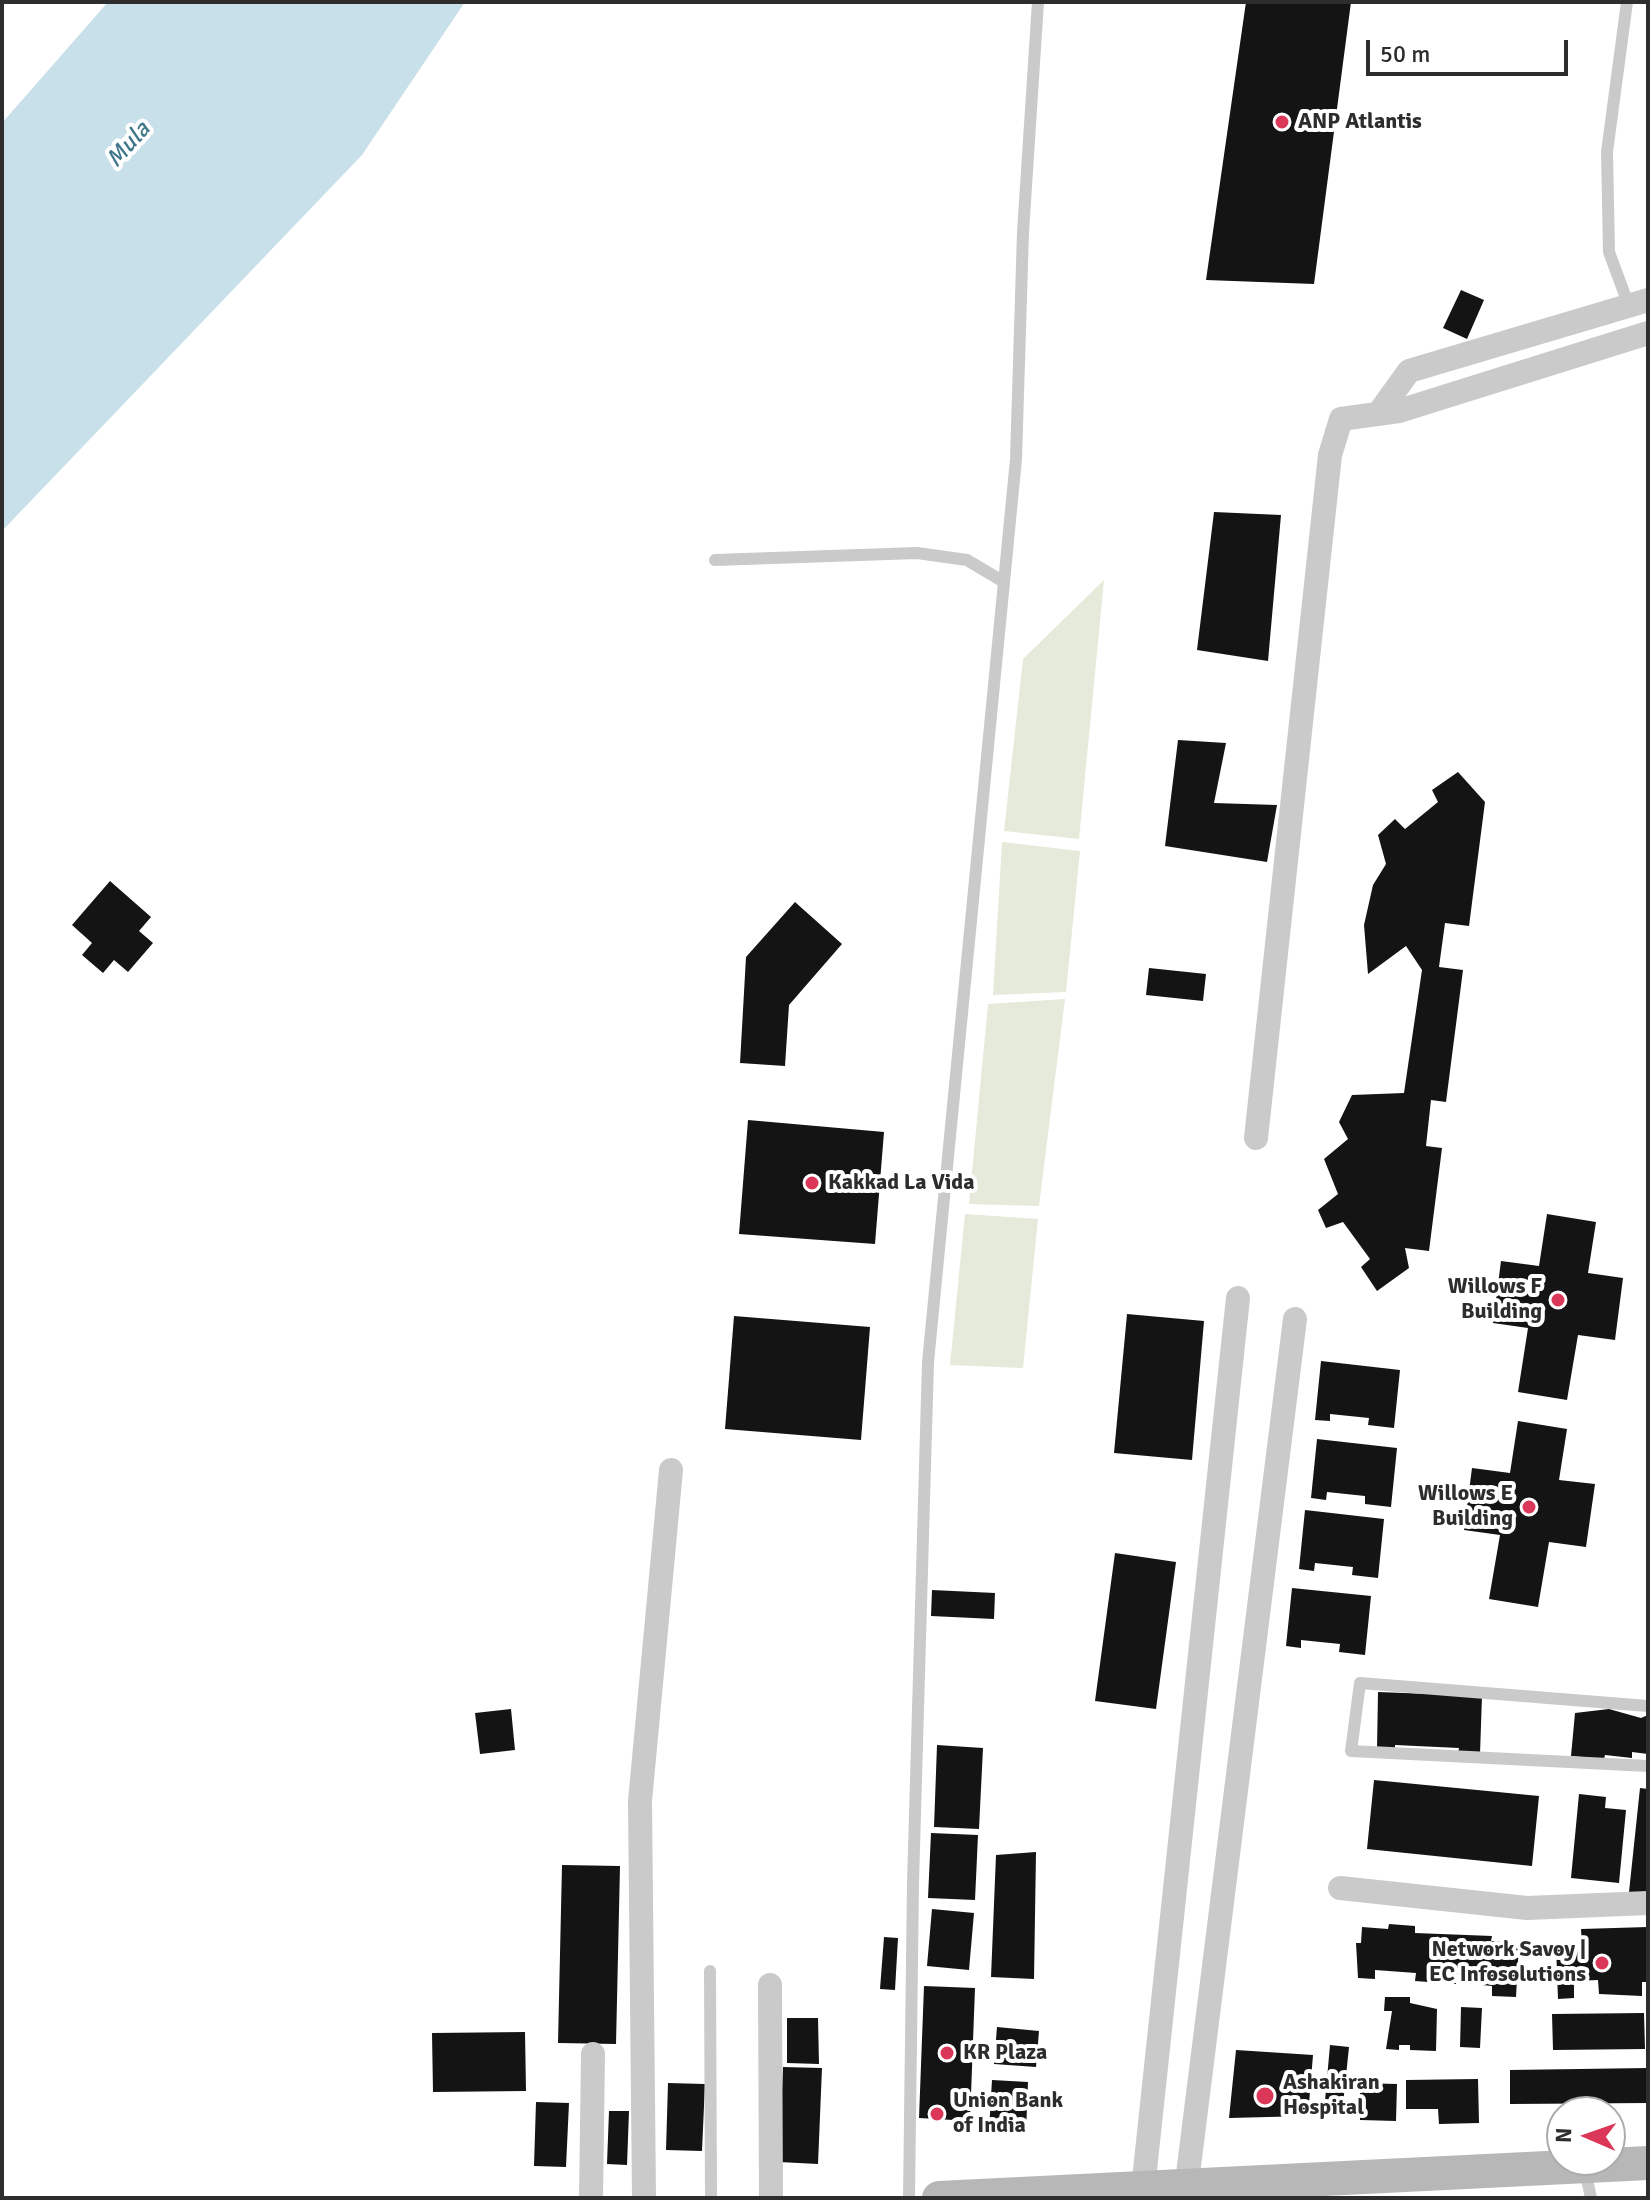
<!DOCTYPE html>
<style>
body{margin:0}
#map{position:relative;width:1650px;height:2200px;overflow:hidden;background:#fff;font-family:Signika,sans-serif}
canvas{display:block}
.frame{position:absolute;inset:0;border:4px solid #2d2d2d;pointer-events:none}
.north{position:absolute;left:1546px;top:2096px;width:80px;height:80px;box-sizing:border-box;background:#fff;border:2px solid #ababab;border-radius:50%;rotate:272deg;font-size:22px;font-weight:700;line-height:32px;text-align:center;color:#2d2d2d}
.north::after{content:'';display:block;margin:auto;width:28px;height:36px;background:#db3859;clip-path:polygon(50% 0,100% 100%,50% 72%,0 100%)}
.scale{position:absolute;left:1366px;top:40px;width:202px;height:36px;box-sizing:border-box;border:4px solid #2d2d2d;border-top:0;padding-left:10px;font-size:24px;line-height:28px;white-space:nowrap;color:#2d2d2d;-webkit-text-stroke:6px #fff;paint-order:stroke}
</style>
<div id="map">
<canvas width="1650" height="2200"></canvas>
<div class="frame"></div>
<div class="north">N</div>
<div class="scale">50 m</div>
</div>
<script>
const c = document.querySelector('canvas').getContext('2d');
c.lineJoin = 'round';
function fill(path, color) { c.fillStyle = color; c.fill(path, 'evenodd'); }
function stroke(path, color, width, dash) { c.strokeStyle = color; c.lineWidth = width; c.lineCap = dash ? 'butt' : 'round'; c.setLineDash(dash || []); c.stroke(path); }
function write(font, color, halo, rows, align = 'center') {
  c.font = font + ' Signika,sans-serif'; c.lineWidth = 8; c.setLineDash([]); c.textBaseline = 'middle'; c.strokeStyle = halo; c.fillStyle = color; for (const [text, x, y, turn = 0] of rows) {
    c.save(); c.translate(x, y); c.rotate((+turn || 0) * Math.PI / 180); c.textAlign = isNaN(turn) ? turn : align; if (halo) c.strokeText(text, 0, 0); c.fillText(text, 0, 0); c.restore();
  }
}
fill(new Path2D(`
 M 1104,580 L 1079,839 L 1004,831 L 1023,659 Z
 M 1002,842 L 1080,851 L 1066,992 L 993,995 Z
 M 1065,999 L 1039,1206 L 969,1204 L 988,1004 Z
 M 965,1214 L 1038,1219 L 1023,1368 L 950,1365 Z`), '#e5eadb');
fill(new Path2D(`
 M 108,2 L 465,2 L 362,155 L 2,531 L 2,123 Z`), '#c8e0e9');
fill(new Path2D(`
 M 1246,2 L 1351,2 L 1314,284 L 1206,280 Z
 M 1461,290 L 1484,300 L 1467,339 L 1443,328 Z
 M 1214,512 L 1281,515 L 1268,661 L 1197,650 Z
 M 1178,740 L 1226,743 L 1214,803 L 1277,805 L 1267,862 L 1165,846 Z
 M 1458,772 L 1485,802 L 1469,926 L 1445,923 L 1439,967 L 1463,970 L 1446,1102 L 1431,1100 L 1426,1146 L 1442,1148 L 1429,1251 L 1405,1248 L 1409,1268 L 1377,1291 L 1361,1267 L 1370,1259 L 1343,1222 L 1326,1228 L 1318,1210 L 1338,1194 L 1324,1159 L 1348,1139 L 1339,1122 L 1352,1095 L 1404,1093 L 1422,970 L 1406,946 L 1368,974 L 1364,925 L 1373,885 L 1386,864 L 1378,835 L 1395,819 L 1405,829 L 1438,802 L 1432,790 Z
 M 110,881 L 151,917 L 139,931 L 153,943 L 128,972 L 114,960 L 103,973 L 82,955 L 92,943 L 72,925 Z
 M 795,902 L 842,944 L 789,1005 L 785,1066 L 740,1063 L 746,957 Z
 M 1149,968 L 1206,974 L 1203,1001 L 1146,995 Z
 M 748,1120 L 884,1132 L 875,1244 L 739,1234 Z
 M 1547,1214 L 1596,1222 L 1588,1273 L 1623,1278 L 1615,1340 L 1578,1335 L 1567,1400 L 1518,1392 L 1528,1328 L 1493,1323 L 1501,1261 L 1539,1266 Z
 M 1127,1314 L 1204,1321 L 1192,1460 L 1114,1453 Z
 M 734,1316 L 870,1327 L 861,1440 L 725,1429 Z
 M 1321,1361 L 1400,1370 L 1394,1428 L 1368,1425 L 1369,1418 L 1330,1414 L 1330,1421 L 1315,1420 Z
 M 1518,1421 L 1567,1429 L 1559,1480 L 1595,1484 L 1586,1547 L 1549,1542 L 1538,1607 L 1489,1599 L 1500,1535 L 1464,1530 L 1472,1468 L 1510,1473 Z
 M 1317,1439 L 1397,1448 L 1391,1507 L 1365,1504 L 1365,1496 L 1327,1492 L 1326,1500 L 1311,1498 Z
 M 1305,1510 L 1384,1519 L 1378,1578 L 1352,1575 L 1353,1567 L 1315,1563 L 1314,1571 L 1299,1569 Z
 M 1115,1553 L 1176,1562 L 1156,1709 L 1095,1701 Z
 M 1292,1588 L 1371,1596 L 1365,1655 L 1339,1652 L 1340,1644 L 1301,1640 L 1301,1648 L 1286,1646 Z
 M 932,1590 L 995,1593 L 994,1619 L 931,1616 Z
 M 1378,1692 L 1482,1696 L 1480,1754 L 1458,1753 L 1459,1748 L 1395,1745 L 1395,1749 L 1377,1749 Z
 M 511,1709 L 515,1750 L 480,1754 L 475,1713 Z
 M 1609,1709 L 1641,1718 L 1648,1715 L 1648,1754 L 1632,1752 L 1632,1758 L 1605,1755 L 1604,1759 L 1571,1756 L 1575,1713 Z
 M 937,1745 L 983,1748 L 979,1829 L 934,1827 Z
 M 1374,1780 L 1539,1796 L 1532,1866 L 1367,1849 Z
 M 1640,1788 L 1648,1789 L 1648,1894 L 1629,1892 Z
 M 1579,1794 L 1606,1797 L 1605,1808 L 1626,1810 L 1619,1883 L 1571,1878 Z
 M 931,1833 L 978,1835 L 975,1900 L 928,1898 Z
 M 1036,1852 L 1034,1979 L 991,1977 L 996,1855 Z
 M 562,1865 L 620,1866 L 616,2044 L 558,2043 Z
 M 932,1909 L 974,1913 L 969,1970 L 927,1966 Z
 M 1389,1924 L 1415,1926 L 1415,1933 L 1492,1936 L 1491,1941 L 1519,1943 L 1516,1997 L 1492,1996 L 1492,1986 L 1482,1985 L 1482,1976 L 1456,1974 L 1456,1984 L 1415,1981 L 1416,1973 L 1375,1970 L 1375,1979 L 1358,1978 L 1356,1943 L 1361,1943 L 1362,1927 L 1388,1929 Z
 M 1648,1927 L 1648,1982 L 1642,1982 L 1642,1996 L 1599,1994 L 1598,1980 L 1574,1981 L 1574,1998 L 1558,1999 L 1556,1946 L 1582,1945 L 1581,1929 Z
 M 884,1937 L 898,1938 L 895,1990 L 880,1989 Z
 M 924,1986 L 975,1988 L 970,2121 L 919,2118 Z
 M 1385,1997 L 1410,1997 L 1410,2003 L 1437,2009 L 1436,2051 L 1410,2050 L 1410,2045 L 1399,2045 L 1399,2050 L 1386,2049 L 1392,2011 L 1384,2011 Z
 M 1461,2007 L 1482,2008 L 1480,2048 L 1460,2047 Z
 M 1644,2013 L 1645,2049 L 1553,2050 L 1552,2014 Z
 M 787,2018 L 818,2018 L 819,2064 L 787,2063 Z
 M 997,2027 L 1039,2031 L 1036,2067 L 994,2064 Z
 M 525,2032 L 526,2091 L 433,2092 L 432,2033 Z
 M 1330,2045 L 1349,2047 L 1342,2114 L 1324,2112 Z
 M 1236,2050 L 1313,2055 L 1308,2116 L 1229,2118 Z
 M 783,2067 L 822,2068 L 818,2164 L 779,2162 Z
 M 1648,2068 L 1648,2103 L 1510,2104 L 1510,2070 Z
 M 1478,2079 L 1479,2123 L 1439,2124 L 1438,2109 L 1406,2109 L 1406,2080 Z
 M 992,2080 L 1028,2082 L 1026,2132 L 989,2130 Z
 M 668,2083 L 705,2084 L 702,2151 L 666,2150 Z
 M 1360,2083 L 1397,2084 L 1396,2121 L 1360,2120 Z
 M 536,2102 L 569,2103 L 566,2167 L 534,2166 Z
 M 609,2111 L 629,2111 L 627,2165 L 607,2164 Z`), '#141414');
stroke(new Path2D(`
 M 1627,2 L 1607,152 L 1609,252 L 1629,306
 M 715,560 L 917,553 L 967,560 L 1004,582
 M 1648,1706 L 1360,1683 L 1351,1751 L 1648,1766
 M 710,1971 L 711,2198
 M 1585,2170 L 1591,2198
 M 909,2198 L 913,1883 L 928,1362 L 1016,459 L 1023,232 L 1038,2`), '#cacaca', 12);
stroke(new Path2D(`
 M 1378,414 L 1409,371 L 1648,300
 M 1256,1138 L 1330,455 L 1341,419 L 1399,411 L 1648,333
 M 1340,1888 L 1527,1908 L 1648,1903
 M 770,1985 L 771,2198
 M 591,2198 L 593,2054
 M 644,2198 L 640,1801 L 671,1470
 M 1142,2198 L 1238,1298
 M 1185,2198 L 1295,1319`), '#cacaca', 24);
stroke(new Path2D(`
 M 939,2198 L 1648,2163`), '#b7b7b7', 34);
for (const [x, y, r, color] of [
 [1282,122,8,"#db3859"],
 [812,1183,8,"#db3859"],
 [1558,1300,8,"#db3859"],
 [1529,1507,8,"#db3859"],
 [1602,1963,8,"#db3859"],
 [947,2053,8,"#db3859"],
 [1265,2096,10,"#db3859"],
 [937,2114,8,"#db3859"]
]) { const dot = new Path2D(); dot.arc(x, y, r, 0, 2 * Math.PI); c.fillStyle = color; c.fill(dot); stroke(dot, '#fff', 3); }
write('bold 22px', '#2d2d2d', '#fff', [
 ["ANP Atlantis",1298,122],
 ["Kakkad La Vida",828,1183],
 ["Willows F",1542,1287,"right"],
 ["Building",1542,1312,"right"],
 ["Willows E",1513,1494,"right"],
 ["Building",1513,1519,"right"],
 ["Network Savoy |",1586,1950,"right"],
 ["EC Infosolutions",1586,1975,"right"],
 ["KR Plaza",963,2053],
 ["Ashakiran",1283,2083],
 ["Hospital",1283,2108],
 ["Union Bank",953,2101],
 ["of India",953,2126]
], 'left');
write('italic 24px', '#40778b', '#fff', [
 ["Mula",129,145,-48]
]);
</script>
